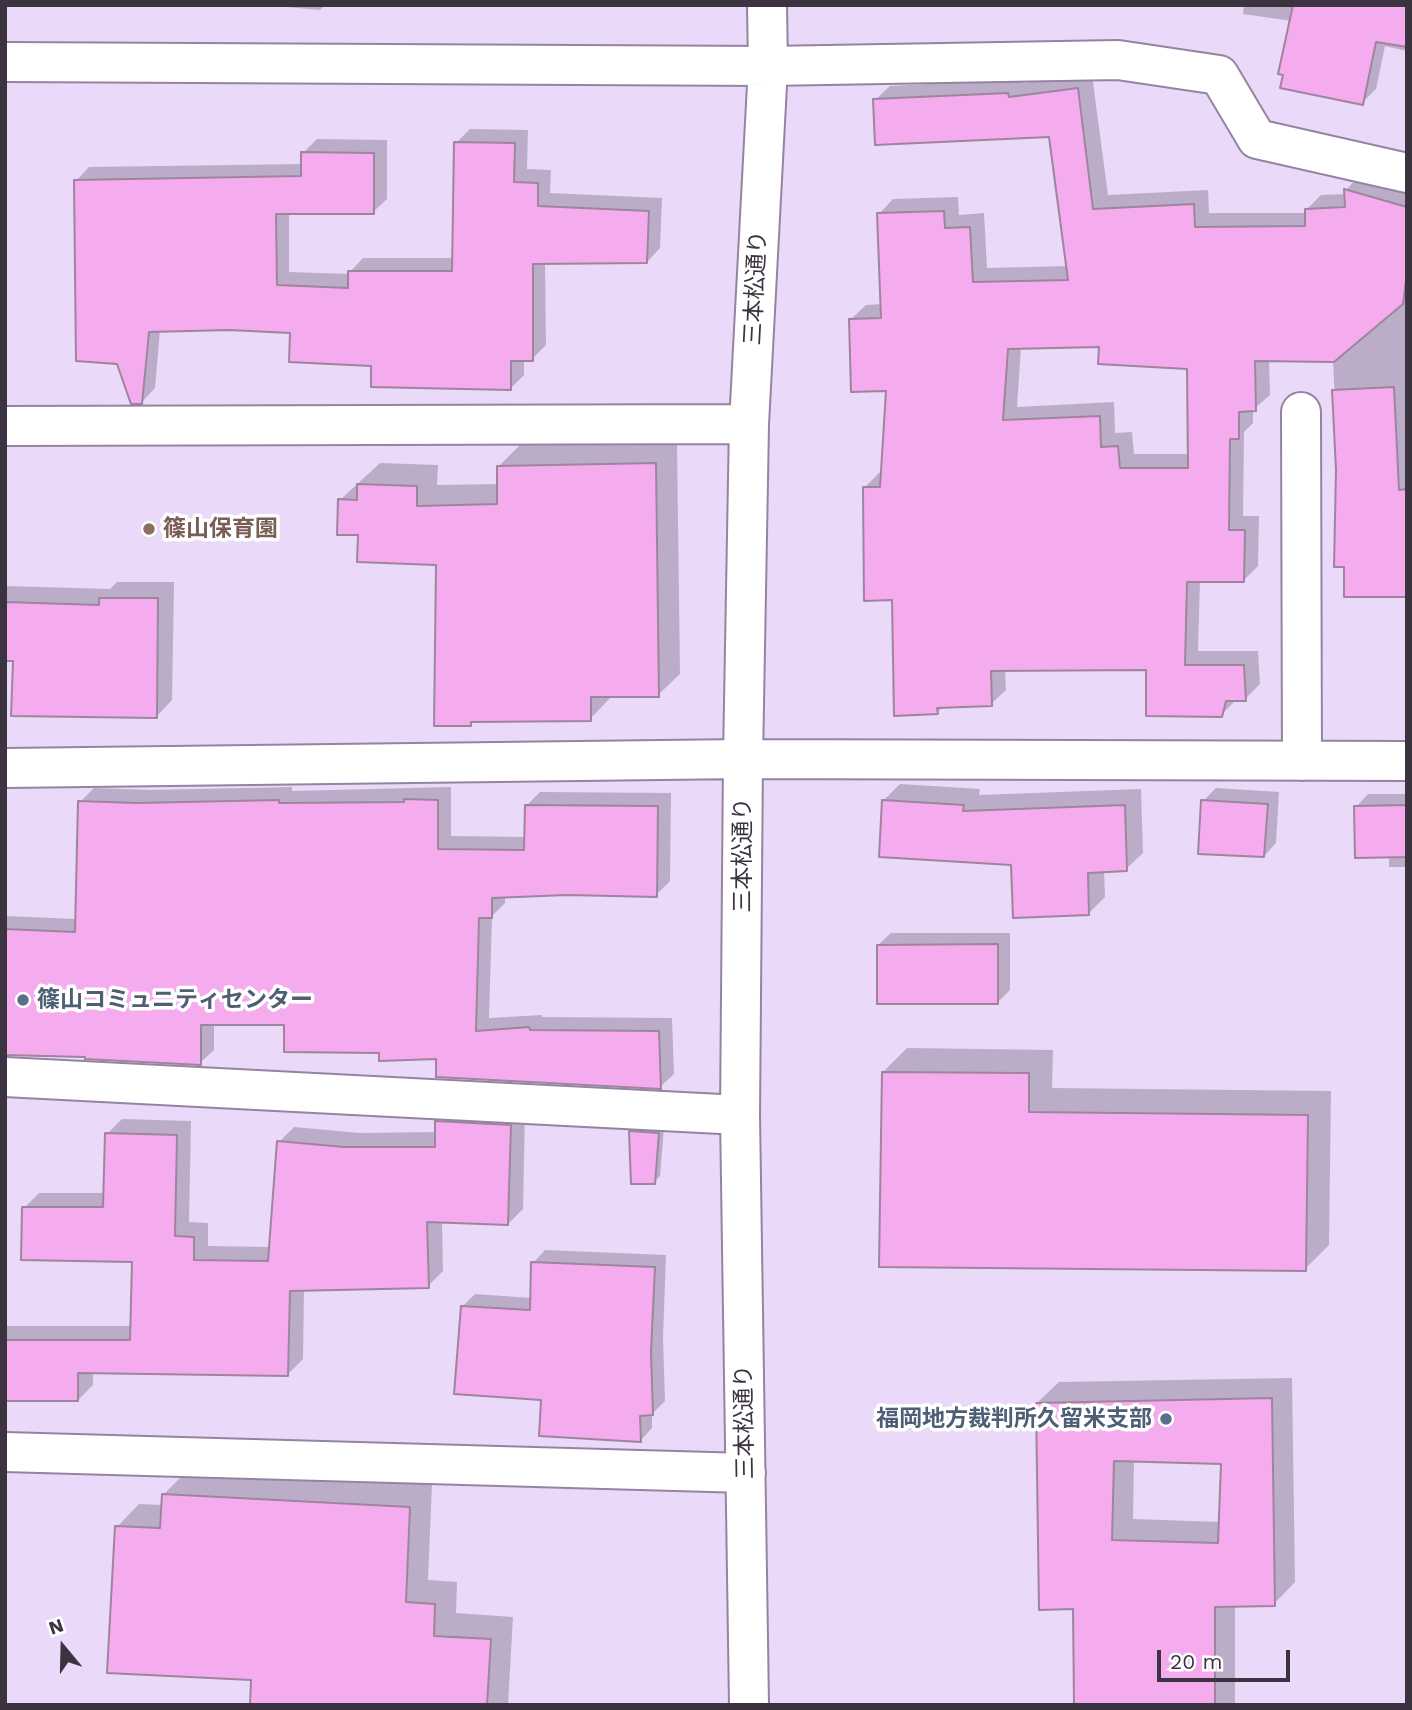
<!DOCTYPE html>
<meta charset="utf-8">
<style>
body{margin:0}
#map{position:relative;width:1412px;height:1710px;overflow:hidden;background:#ead9f9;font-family:"Work Sans",sans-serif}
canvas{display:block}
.frame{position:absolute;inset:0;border:7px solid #3b3440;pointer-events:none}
.north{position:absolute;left:28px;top:1612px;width:70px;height:70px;-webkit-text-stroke:5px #fff;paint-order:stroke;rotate:341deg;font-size:19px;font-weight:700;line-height:28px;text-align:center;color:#3b3440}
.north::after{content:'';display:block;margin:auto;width:24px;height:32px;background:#3b3440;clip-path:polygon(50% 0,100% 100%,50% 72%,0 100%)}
.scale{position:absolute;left:1157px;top:1650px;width:133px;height:32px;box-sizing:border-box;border:4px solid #3b3440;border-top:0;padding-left:9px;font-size:21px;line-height:24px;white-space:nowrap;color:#3b3440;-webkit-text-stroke:5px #fff;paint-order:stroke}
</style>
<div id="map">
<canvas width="1412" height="1710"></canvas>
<div class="frame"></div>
<div class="north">N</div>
<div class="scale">20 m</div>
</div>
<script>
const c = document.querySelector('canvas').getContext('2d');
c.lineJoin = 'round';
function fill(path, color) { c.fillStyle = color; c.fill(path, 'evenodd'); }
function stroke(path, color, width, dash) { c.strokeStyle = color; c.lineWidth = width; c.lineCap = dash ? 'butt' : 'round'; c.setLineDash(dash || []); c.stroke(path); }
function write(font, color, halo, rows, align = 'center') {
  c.font = font + ' "Work Sans","Noto Sans JP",sans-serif'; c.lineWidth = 7; c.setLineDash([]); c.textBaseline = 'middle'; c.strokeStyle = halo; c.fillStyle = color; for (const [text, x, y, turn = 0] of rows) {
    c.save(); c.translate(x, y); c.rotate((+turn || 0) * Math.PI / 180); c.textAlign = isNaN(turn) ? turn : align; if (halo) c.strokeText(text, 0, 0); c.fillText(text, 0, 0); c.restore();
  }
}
fill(new Path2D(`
 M 236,5 L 325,5 L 320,10 L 287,7 L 236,7 Z
 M 643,5 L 692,5 L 690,7 Z
 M 1244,5 L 1407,5 L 1407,51 L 1385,46 L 1376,89 L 1362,103 L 1292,21 L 1243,14 Z
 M 1092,75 L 1108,195 L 1208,190 L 1209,213 L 1307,213 L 1307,209 L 1321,195 L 1346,194 L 1346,190 L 1360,175 L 1407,189 L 1407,595 L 1346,566 L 1338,470 L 1333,360 L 1269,360 L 1270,395 L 1253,410 L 1253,423 L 1244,432 L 1243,516 L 1259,516 L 1258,566 L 1243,581 L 1200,580 L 1198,651 L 1258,651 L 1260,684 L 1245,699 L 1236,700 L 1221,715 L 1148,668 L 1005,669 L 1006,690 L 991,704 L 944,706 L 937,713 L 893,599 L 864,488 L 879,473 L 883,473 L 888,389 L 851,319 L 866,305 L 882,304 L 879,214 L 893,199 L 958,197 L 959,215 L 984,213 L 987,268 L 1068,266 L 1050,136 L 875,100 L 890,86 L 1022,79 L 1023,83 ZM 1101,346 L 1189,367 L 1190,454 L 1134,454 L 1132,432 L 1115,433 L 1114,402 L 1017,407 L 1021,347 Z
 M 470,129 L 528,130 L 527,169 L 551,170 L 550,193 L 662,198 L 660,248 L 647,262 L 545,263 L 546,345 L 532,359 L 524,359 L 524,375 L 510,389 L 373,364 L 292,332 L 229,329 L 160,330 L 155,388 L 142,402 L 76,181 L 89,167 L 303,164 L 303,153 L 317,139 L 387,140 L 387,199 L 373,212 L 289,212 L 289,272 L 350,274 L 350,272 L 363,258 L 454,258 L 456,143 Z
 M 677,443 L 680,674 L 658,695 L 612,696 L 590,719 L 474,720 L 470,725 L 438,563 L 360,534 L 340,500 L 380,463 L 438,465 L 437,485 L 499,484 L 498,467 L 520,445 Z
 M 117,582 L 174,582 L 172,700 L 156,717 L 15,660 L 5,659 L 5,586 L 110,589 Z
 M 900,784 L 980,789 L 979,795 L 1141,789 L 1143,853 L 1126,869 L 1104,870 L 1105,897 L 1088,914 L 1013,863 L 883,801 Z
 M 292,787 L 292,791 L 451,787 L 451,836 L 526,837 L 526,806 L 540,792 L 671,793 L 670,881 L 656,895 L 567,894 L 505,896 L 505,903 L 492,916 L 489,1018 L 542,1015 L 542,1017 L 672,1018 L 674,1074 L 660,1087 L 381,1051 L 286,1023 L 214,1023 L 214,1050 L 200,1063 L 5,1053 L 5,916 L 77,919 L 80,802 L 94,788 L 150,790 Z
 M 1216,788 L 1279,792 L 1276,843 L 1264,856 L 1203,801 Z
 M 1368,794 L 1407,794 L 1407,867 L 1389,867 L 1389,856 L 1356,807 Z
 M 891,933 L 1010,933 L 1010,990 L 998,1002 L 878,945 Z
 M 907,1048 L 1053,1050 L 1052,1088 L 1331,1091 L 1329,1245 L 1305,1269 L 883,1072 Z
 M 452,1107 L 525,1111 L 523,1209 L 508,1224 L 442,1221 L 443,1271 L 428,1286 L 304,1289 L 303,1359 L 288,1374 L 93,1371 L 93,1385 L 78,1400 L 5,1400 L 5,1326 L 132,1326 L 133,1261 L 24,1208 L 39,1193 L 105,1193 L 107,1134 L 122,1119 L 191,1121 L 189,1222 L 208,1223 L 208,1246 L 271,1247 L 279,1142 L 294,1127 L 360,1133 L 437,1132 L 437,1122 Z
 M 637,1126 L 664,1127 L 660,1176 L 654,1182 L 631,1132 Z
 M 545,1250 L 666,1255 L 663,1338 L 665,1401 L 652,1414 L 652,1428 L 640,1441 L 543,1398 L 462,1307 L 475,1294 L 532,1298 L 533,1263 Z
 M 1292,1378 L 1295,1582 L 1274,1604 L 1235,1605 L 1235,1705 L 1076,1705 L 1075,1608 L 1037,1403 L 1059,1382 ZM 1134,1460 L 1223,1462 L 1221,1522 L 1133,1519 Z
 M 186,1472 L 432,1484 L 428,1580 L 457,1582 L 456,1613 L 513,1617 L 508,1705 L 252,1705 L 253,1678 L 117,1527 L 139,1504 L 163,1505 L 163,1495 Z`), '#0003');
const building = new Path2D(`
 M 1293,5 L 1407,5 L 1407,47 L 1376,42 L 1363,105 L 1280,88 L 1283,75 L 1278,74 Z
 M 1078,88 L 1093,209 L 1194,204 L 1195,227 L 1305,226 L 1305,209 L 1345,207 L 1344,189 L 1407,207 L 1407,272 L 1403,304 L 1334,362 L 1255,361 L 1256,411 L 1239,412 L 1239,439 L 1230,439 L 1229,530 L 1245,530 L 1244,582 L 1187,582 L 1185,665 L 1244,665 L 1246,701 L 1226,701 L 1222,717 L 1146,716 L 1146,670 L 991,671 L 992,706 L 937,708 L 938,714 L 894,716 L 892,600 L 864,601 L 863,487 L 880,487 L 886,391 L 851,392 L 849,319 L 881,318 L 877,213 L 944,211 L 945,228 L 970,227 L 973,282 L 1068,280 L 1049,137 L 875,145 L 873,99 L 1008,93 L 1009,97 ZM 1099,347 L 1098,364 L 1187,369 L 1188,468 L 1120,468 L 1118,446 L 1101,447 L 1100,416 L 1003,420 L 1008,349 Z
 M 454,142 L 515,143 L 514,182 L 538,183 L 538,206 L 649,211 L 647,263 L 533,264 L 533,361 L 511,361 L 511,390 L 371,387 L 371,366 L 289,362 L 290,333 L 229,330 L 149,332 L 142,404 L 131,404 L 117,364 L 76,361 L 74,180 L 301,176 L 301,152 L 374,153 L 374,214 L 276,214 L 277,285 L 348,288 L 348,271 L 452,271 Z
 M 1394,387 L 1399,490 L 1407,489 L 1407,597 L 1344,597 L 1344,567 L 1334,567 L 1336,470 L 1332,390 Z
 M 656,463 L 659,697 L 591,697 L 591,721 L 471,722 L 471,726 L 434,726 L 436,565 L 357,562 L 358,535 L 337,535 L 338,499 L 357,500 L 357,484 L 417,486 L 417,506 L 497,504 L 497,466 Z
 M 99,598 L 158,598 L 157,718 L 11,716 L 13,661 L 5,661 L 5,602 L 99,605 Z
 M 404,799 L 438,800 L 438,849 L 524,850 L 525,805 L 658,806 L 657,897 L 567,895 L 492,898 L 492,918 L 479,918 L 476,1031 L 529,1027 L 530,1030 L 659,1031 L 661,1089 L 436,1077 L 436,1059 L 379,1061 L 379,1053 L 284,1052 L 284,1025 L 201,1025 L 201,1065 L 85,1059 L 85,1057 L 5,1055 L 5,929 L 75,932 L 78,801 L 136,803 L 279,800 L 279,803 L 404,802 Z
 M 882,800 L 964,805 L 963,811 L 1125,805 L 1127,871 L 1088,873 L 1089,915 L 1013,918 L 1011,865 L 879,857 Z
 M 1201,800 L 1268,804 L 1264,857 L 1198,854 Z
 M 1407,805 L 1407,857 L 1355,858 L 1354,806 Z
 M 998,944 L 998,1004 L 877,1004 L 877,945 Z
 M 882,1072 L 1029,1073 L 1029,1112 L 1308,1115 L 1306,1271 L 879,1267 Z
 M 435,1121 L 511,1125 L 508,1225 L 427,1222 L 429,1288 L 290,1291 L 288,1376 L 78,1373 L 78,1401 L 5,1401 L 5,1340 L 130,1340 L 132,1262 L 21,1260 L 22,1207 L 103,1207 L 105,1133 L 177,1135 L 175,1236 L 194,1237 L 194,1260 L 268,1261 L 277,1141 L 344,1147 L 435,1147 Z
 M 629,1131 L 659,1133 L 655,1184 L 631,1184 Z
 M 531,1262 L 655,1267 L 651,1352 L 653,1415 L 640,1416 L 641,1442 L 539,1436 L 541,1400 L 454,1394 L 461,1306 L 530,1310 Z
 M 1272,1398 L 1275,1606 L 1215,1607 L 1215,1705 L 1074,1705 L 1073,1609 L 1039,1610 L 1036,1403 ZM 1114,1461 L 1221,1464 L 1218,1543 L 1112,1540 Z
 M 162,1494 L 410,1507 L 406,1602 L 435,1604 L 434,1636 L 491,1639 L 487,1705 L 250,1705 L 251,1680 L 107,1673 L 115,1526 L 160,1528 Z`);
fill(building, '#f5acef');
stroke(building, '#9e849c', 2);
const minor = new Path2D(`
 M 5,62 L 768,66 L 1118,60 L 1219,75 L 1257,139 L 1407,173
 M 1301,412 L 1302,761
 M 5,426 L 749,424
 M 5,768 L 743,759 L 1407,761
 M 5,1077 L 740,1115
 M 5,1452 L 746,1473
 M 749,1705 L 740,1115 L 743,759 L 749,424 L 768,66 L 767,5`);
stroke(minor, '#9484a1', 42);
stroke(minor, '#fff', 38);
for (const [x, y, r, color] of [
 [149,529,7,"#8d6e63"],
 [23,1000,7,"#5c6f8a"],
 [1166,1419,7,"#5c6f8a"]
]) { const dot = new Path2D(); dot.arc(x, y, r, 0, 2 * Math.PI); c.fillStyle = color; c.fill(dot); stroke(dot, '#fff', 2.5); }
write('23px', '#3b3440', '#fff', [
 ["三本松通り",756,288,-87],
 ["三本松通り",743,855,-90],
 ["三本松通り",745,1422,-91]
]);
write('bold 23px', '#785e54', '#fff', [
 ["篠山保育園",163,529]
], 'left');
write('bold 23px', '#4e5e75', '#fff', [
 ["篠山コミュニティセンター",37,1000],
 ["福岡地方裁判所久留米支部",1152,1419,"right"]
], 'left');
</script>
